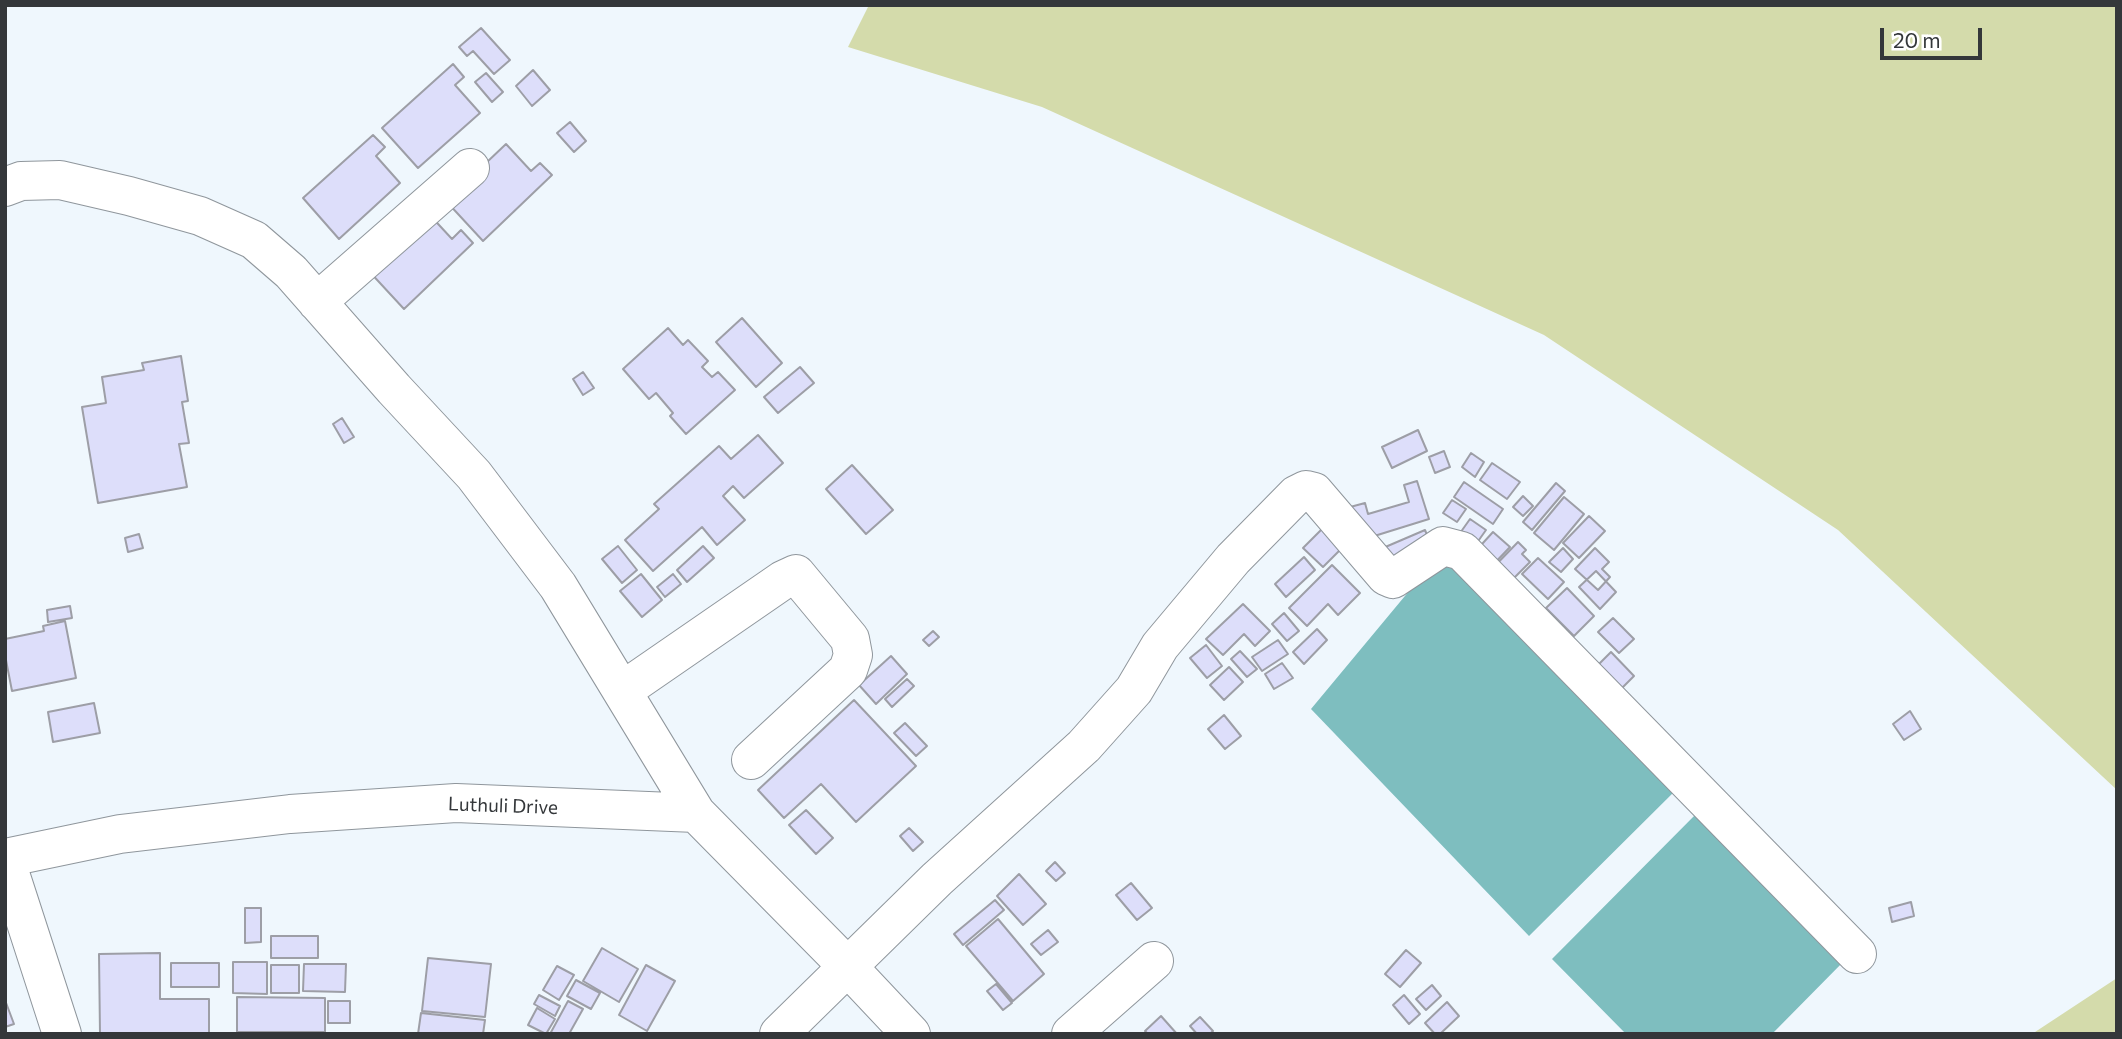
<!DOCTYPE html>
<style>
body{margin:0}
#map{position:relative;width:2122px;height:1039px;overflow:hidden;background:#eff7fd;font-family:Commissioner,sans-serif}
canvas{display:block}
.frame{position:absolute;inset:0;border:7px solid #34373a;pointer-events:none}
.scale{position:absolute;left:1880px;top:28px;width:102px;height:32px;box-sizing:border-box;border:4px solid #34373a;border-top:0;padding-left:9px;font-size:21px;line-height:24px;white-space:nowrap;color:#34373a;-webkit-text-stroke:5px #fff;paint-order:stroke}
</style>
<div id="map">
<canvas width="2122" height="1039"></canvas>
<div class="frame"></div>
<div class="scale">20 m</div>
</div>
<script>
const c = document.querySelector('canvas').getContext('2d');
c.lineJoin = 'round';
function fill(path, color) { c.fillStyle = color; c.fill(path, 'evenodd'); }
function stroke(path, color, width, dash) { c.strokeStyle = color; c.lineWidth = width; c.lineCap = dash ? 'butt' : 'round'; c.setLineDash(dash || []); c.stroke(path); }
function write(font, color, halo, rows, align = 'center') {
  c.font = font + ' Commissioner,sans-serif'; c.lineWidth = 5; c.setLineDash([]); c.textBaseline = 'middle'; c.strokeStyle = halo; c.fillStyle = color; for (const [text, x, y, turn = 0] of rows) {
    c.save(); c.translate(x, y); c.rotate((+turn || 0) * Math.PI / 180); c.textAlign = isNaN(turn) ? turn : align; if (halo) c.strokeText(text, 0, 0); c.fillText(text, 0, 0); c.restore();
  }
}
fill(new Path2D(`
 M 869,5 L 2117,5 L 2117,790 L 1838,530 L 1544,335 L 1042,107 L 848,47 Z
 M 2117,978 L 2117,1034 L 2032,1034 Z`), '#d4dbab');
fill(new Path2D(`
 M 1444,549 L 1681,785 L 1529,936 L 1311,709 Z
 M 1701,809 L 1848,957 L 1772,1034 L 1626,1034 L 1552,959 Z`), '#7ebebf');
const building = new Path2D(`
 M 481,28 L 510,60 L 494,74 L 473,51 L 467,56 L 459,47 Z
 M 453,64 L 464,77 L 455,85 L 480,113 L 418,168 L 382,128 Z
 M 533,70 L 550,90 L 532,106 L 516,86 Z
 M 486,73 L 503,92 L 492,102 L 475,82 Z
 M 570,122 L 586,141 L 574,152 L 557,133 Z
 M 373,135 L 385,147 L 376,156 L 400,183 L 339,239 L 303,198 Z
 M 506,144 L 531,171 L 540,163 L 552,175 L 483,241 L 446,201 Z
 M 427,212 L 452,239 L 461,230 L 473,243 L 404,309 L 367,269 Z
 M 742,318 L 782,363 L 756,387 L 716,342 Z
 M 668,328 L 683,345 L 688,340 L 708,361 L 702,367 L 712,377 L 718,372 L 735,390 L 686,434 L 670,416 L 673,413 L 656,393 L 649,399 L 623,369 Z
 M 181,356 L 188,401 L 182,402 L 189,443 L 179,444 L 187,487 L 98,503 L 82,407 L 106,403 L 102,377 L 144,370 L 142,363 Z
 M 800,367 L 814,383 L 778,413 L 764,397 Z
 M 583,372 L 594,388 L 583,395 L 573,379 Z
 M 342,418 L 354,437 L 344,443 L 333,424 Z
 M 1418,430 L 1427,451 L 1392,468 L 1382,447 Z
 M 758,435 L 783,463 L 744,498 L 733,486 L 723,496 L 745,520 L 717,545 L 702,527 L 653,571 L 625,540 L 659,509 L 654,504 L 719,446 L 731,459 Z
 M 1444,451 L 1450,467 L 1435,473 L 1429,457 Z
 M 1471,453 L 1484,462 L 1475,477 L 1462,467 Z
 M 1492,463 L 1520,482 L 1507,499 L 1480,480 Z
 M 852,465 L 893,510 L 866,534 L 826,489 Z
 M 1417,481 L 1429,519 L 1355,542 L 1339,510 L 1365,503 L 1368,514 L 1409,502 L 1404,485 Z
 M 1464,482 L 1503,509 L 1493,524 L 1454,497 Z
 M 1556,483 L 1565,491 L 1532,530 L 1523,522 Z
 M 1523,496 L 1533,506 L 1523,516 L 1513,507 Z
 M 1564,497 L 1584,514 L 1554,550 L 1534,533 Z
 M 1452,500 L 1466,509 L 1457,522 L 1443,513 Z
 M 1589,516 L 1605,531 L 1579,558 L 1563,543 Z
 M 1470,519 L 1486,530 L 1469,554 L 1453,543 Z
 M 1325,526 L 1344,546 L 1323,567 L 1303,548 Z
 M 1425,530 L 1434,552 L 1385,573 L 1376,551 Z
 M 1493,532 L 1510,547 L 1488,570 L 1472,555 Z
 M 139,534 L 143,548 L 128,552 L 125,538 Z
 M 1518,542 L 1526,550 L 1522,554 L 1530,562 L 1502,590 L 1486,575 Z
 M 618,546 L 637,570 L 622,583 L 602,559 Z
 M 703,546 L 714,558 L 687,582 L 677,570 Z
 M 1563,548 L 1573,559 L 1561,572 L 1549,562 Z
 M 1595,548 L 1609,562 L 1602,569 L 1610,577 L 1598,590 L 1575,569 Z
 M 1304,557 L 1315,570 L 1286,597 L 1275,584 Z
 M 1538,558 L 1564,582 L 1548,599 L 1522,574 Z
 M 1332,565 L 1360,593 L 1338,615 L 1328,604 L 1307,626 L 1289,608 Z
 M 1596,571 L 1616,592 L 1600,609 L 1579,587 Z
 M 641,574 L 662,600 L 642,617 L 620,591 Z
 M 673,574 L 681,584 L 665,597 L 657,587 Z
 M 1567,588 L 1594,616 L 1574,636 L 1546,608 Z
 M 1243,604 L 1270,631 L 1255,646 L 1244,634 L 1223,655 L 1206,639 Z
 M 70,606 L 72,618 L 48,622 L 47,610 Z
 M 1284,613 L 1299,631 L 1287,641 L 1272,624 Z
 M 1613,618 L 1634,639 L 1619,653 L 1598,632 Z
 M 65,621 L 76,678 L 12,691 L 5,655 L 5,639 L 44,631 L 43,626 Z
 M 1317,629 L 1327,640 L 1304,664 L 1293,652 Z
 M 933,631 L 939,637 L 929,646 L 923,640 Z
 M 1278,640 L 1288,654 L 1262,671 L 1252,657 Z
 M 1206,645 L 1222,666 L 1207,678 L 1190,658 Z
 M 1240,651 L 1257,669 L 1247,677 L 1231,659 Z
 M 1611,652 L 1634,676 L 1618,692 L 1595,668 Z
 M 891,656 L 907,674 L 876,704 L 859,685 Z
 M 1282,663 L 1293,678 L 1274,689 L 1265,674 Z
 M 1229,667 L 1243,682 L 1224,700 L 1210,685 Z
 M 907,679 L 914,686 L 892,707 L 885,699 Z
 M 854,700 L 916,766 L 856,822 L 821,784 L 784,818 L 758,790 Z
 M 94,703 L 100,733 L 53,742 L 48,712 Z
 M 1910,711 L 1921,729 L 1904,740 L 1893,724 Z
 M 1224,715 L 1241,736 L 1225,749 L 1208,729 Z
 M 905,723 L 927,746 L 916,756 L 894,733 Z
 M 806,810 L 833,838 L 816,854 L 789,825 Z
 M 909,828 L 923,842 L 913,851 L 900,836 Z
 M 1055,862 L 1065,873 L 1056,881 L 1046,871 Z
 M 1019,874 L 1046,904 L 1023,925 L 997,896 Z
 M 1131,883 L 1152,908 L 1137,920 L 1116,895 Z
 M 995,900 L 1004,910 L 963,945 L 954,934 Z
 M 1911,902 L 1914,916 L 1892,922 L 1889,908 Z
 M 245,908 L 261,908 L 261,942 L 245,943 Z
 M 998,919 L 1044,974 L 1013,1001 L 966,946 Z
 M 1048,930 L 1058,942 L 1041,955 L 1031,944 Z
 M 271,936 L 318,936 L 318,958 L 271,958 Z
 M 602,948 L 638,969 L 619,1002 L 583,981 Z
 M 1406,950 L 1421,963 L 1400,987 L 1385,974 Z
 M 160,953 L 160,999 L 209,999 L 209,1034 L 100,1034 L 99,954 Z
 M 428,958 L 491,964 L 485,1017 L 422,1011 Z
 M 233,962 L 267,962 L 267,994 L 233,993 Z
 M 171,963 L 219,963 L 219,987 L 171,987 Z
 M 304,964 L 346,964 L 345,992 L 303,991 Z
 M 271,965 L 299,965 L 299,993 L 271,993 Z
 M 646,965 L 675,981 L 647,1031 L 619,1015 Z
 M 557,966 L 574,975 L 559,1000 L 543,990 Z
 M 576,980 L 600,993 L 591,1009 L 567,996 Z
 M 996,984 L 1012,1003 L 1003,1010 L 987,991 Z
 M 1432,985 L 1441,996 L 1426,1010 L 1416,999 Z
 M 539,995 L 560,1006 L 555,1016 L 534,1004 Z
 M 1404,995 L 1420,1014 L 1409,1024 L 1393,1005 Z
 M 237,997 L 325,998 L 325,1032 L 237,1032 Z
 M 5,1000 L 14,1024 L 5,1027 Z
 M 328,1001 L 350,1001 L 350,1023 L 328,1023 Z
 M 568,1001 L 583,1009 L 569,1034 L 550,1034 Z
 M 1447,1002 L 1459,1016 L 1440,1034 L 1435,1034 L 1425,1023 Z
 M 537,1008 L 555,1019 L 546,1034 L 528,1025 Z
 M 421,1013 L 485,1020 L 483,1034 L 418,1034 Z
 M 1161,1016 L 1177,1034 L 1148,1034 L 1145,1031 Z
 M 1200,1017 L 1213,1031 L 1210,1034 L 1197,1034 L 1190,1026 Z`);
fill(building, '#dddefa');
stroke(building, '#9d9ea6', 2);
const minor = new Path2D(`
 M 5,187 L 21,181 L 60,180 L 129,196 L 200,216 L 254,240 L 291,272 L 394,389 L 474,475 L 558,586 L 696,813
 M 317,302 L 470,168
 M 622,691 L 783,580 L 796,574 L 850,639 L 853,655 L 848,670 L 751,760
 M 5,858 L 120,834 L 290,814 L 456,803 L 696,813 L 847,966 L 911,1034
 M 5,858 L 62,1034
 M 779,1034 L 937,879 L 1084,746 L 1134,690 L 1160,646 L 1233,559 L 1296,495 L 1306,490 L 1314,492 L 1386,576 L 1393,579 L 1443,546 L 1462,551 L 1857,954
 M 1071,1034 L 1154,961`);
stroke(minor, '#8f969c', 40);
stroke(minor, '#fff', 38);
write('19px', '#34373a', '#fff', [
 ["Luthuli Drive",503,806,2]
]);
</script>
